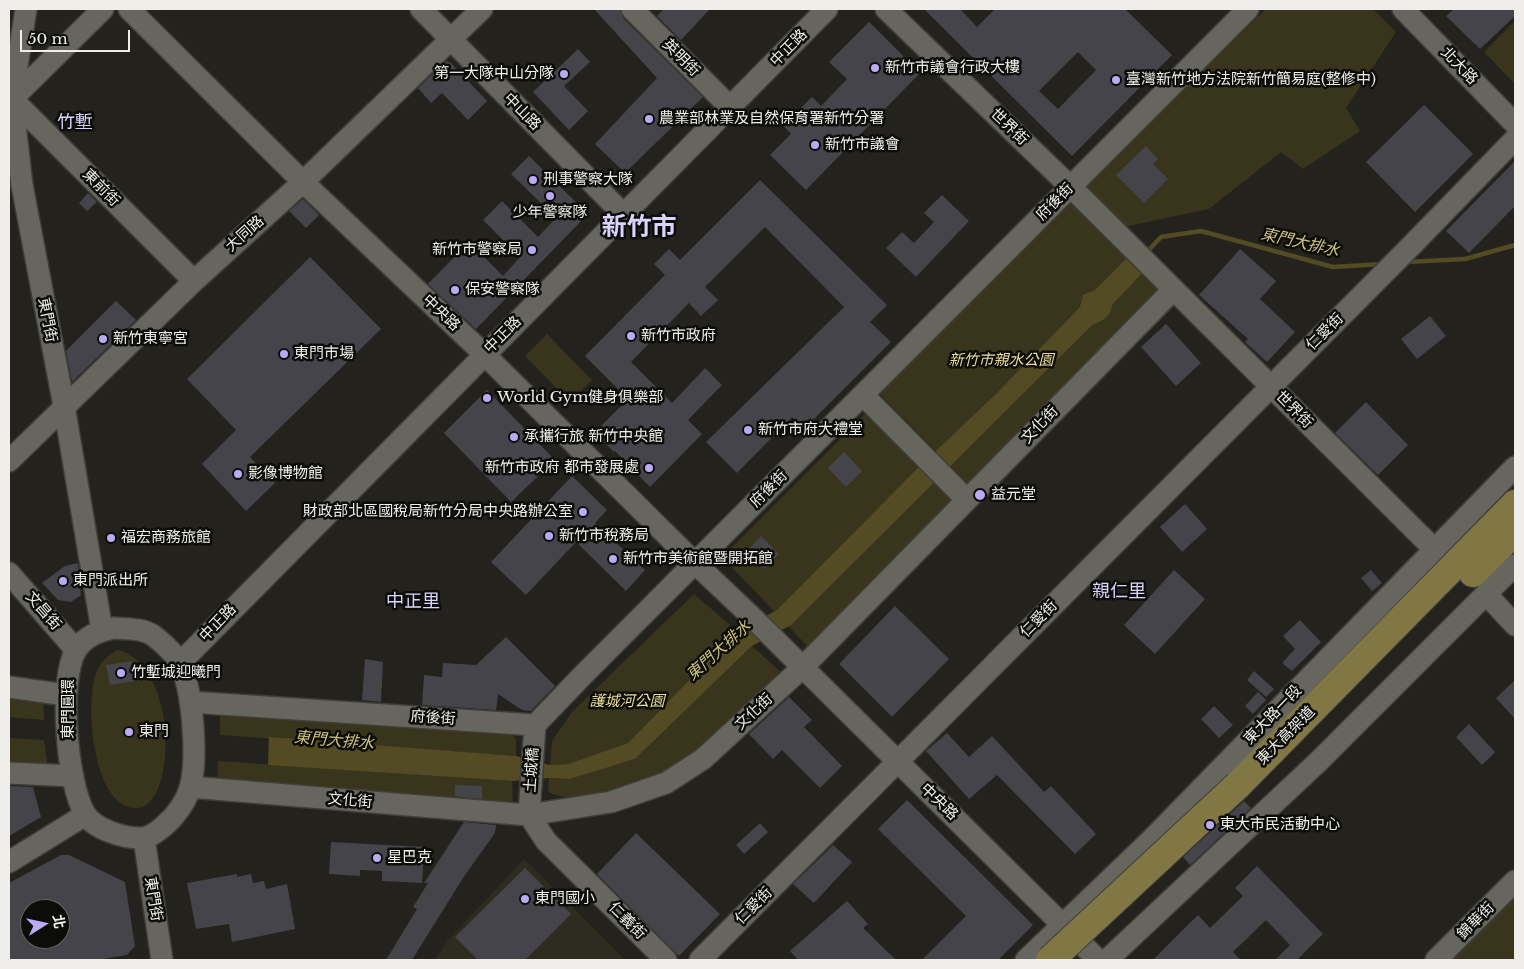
<!DOCTYPE html>
<meta charset="utf-8">
<style>
body{margin:0}
#map{position:relative;width:1524px;height:969px;overflow:hidden;background:#23221c;font-family:"Libre Baskerville","Noto Sans TC",serif}
canvas{display:block}
.frame{position:absolute;inset:0;border:10px solid #efeeea;pointer-events:none}
.north{position:absolute;left:20px;top:899px;width:50px;height:50px;box-sizing:border-box;background:#0c0c09;border:1px solid #676663;border-radius:50%;rotate:80deg;font-size:14px;font-weight:700;line-height:20px;text-align:center;color:#efeeea}
.north::after{content:'';display:block;margin:auto;width:18px;height:22px;background:#bbaaf6;clip-path:polygon(50% 0,100% 100%,50% 72%,0 100%)}
.scale{position:absolute;left:20px;top:30px;width:110px;height:22px;box-sizing:border-box;border:2px solid #efeeea;border-top:0;padding-left:6px;font-size:15px;line-height:18px;white-space:nowrap;color:#efeeea;-webkit-text-stroke:4px #0c0c09;paint-order:stroke}
</style>
<div id="map">
<canvas width="1524" height="969"></canvas>
<div class="frame"></div>
<div class="north">北</div>
<div class="scale">50 m</div>
</div>
<script>
const c = document.querySelector('canvas').getContext('2d');
c.lineJoin = 'round';
function fill(path, color) { c.fillStyle = color; c.fill(path, 'evenodd'); }
function stroke(path, color, width, dash) { c.strokeStyle = color; c.lineWidth = width; c.lineCap = dash ? 'butt' : 'round'; c.setLineDash(dash || []); c.stroke(path); }
function write(font, color, halo, rows, align = 'center') {
  c.font = font + ' "Libre Baskerville","Noto Sans TC",serif'; c.lineWidth = 5; c.setLineDash([]); c.textBaseline = 'middle'; c.strokeStyle = halo; c.fillStyle = color; for (const [text, x, y, turn = 0] of rows) {
    c.save(); c.translate(x, y); c.rotate((+turn || 0) * Math.PI / 180); c.textAlign = isNaN(turn) ? turn : align; if (halo) c.strokeText(text, 0, 0); c.fillText(text, 0, 0); c.restore();
  }
}
fill(new Path2D(`
 M 524,859 L 625,960 L 435,960 L 449,939 Z`), '#2e2c20');
fill(new Path2D(`
 M 1266,9 L 1373,9 L 1396,32 L 1346,108 L 1360,131 L 1303,169 L 1281,152 L 1209,209 L 1119,228 L 1080,188 Z
 M 1515,21 L 1515,84 L 1484,52 Z
 M 1071,187 L 1173,290 L 975,491 L 872,386 Z
 M 547,334 L 592,380 L 570,402 L 525,356 Z
 M 869,410 L 965,501 L 815,654 L 722,557 Z
 M 694,594 L 737,631 L 628,743 L 568,764 L 550,765 L 552,741 L 572,712 Z
 M 752,646 L 781,672 L 782,676 C 723,733 689,777 604,793 C 585,797 566,801 548,792 L 549,778 L 570,779 L 635,759 Z
 M 117,650 C 178,662 178,806 137,808 C 92,810 84,700 97,671 C 101,662 108,655 117,650 Z
 M 9,691 L 43,695 L 44,720 L 9,717 Z
 M 220,706 L 510,732 L 516,739 L 516,756 L 220,735 Z
 M 9,738 L 44,740 L 48,769 L 9,766 Z
 M 218,761 L 512,781 L 513,804 L 217,785 Z
 M 1515,896 L 1515,960 L 1450,960 Z`), '#39351c');
fill(new Path2D(`
 M 1130,255 L 1145,270 L 1112,305 C 1110,318 1103,320 1092,325 L 791,625 L 752,646 L 635,759 L 570,779 L 549,778 L 512,781 L 268,765 L 269,737 L 516,756 L 550,765 L 568,764 L 628,743 L 737,631 L 777,610 L 920,466 L 996,394 L 1080,307 L 1083,295 L 1095,290 Z`), '#524b24');
stroke(new Path2D(`
 M 1146,253 L 1161,237 L 1201,231 L 1333,267 L 1384,264
 M 1406,262 L 1465,259 L 1515,245`), '#524b24', 4.5);
fill(new Path2D(`
 M 594,9 L 620,9 L 623,18 L 703,97 L 625,173 L 595,144 L 657,78 Z
 M 664,9 L 710,9 L 681,40 L 657,16 Z
 M 924,9 L 960,9 L 977,27 L 995,9 L 1125,9 L 1172,55 L 1072,156 ZM 1078,52 L 1096,70 L 1058,109 L 1039,91 Z
 M 1454,9 L 1515,9 L 1515,16 L 1480,49 L 1446,16 Z
 M 869,22 L 920,73 L 806,190 L 770,155 L 791,134 L 783,125 L 812,97 L 821,106 L 847,79 L 829,62 Z
 M 578,49 L 590,62 L 564,86 L 588,111 L 569,130 L 533,92 Z
 M 446,61 L 451,63 L 487,101 L 468,120 L 442,93 L 431,103 L 418,88 Z
 M 1424,105 L 1473,154 L 1415,212 L 1366,162 Z
 M 1146,146 L 1158,159 L 1153,164 L 1168,179 L 1144,203 L 1116,175 Z
 M 529,156 L 588,214 L 476,329 L 428,284 L 469,242 L 503,276 L 520,257 L 483,220 L 502,201 L 538,237 L 556,218 L 511,174 Z
 M 1515,161 L 1515,206 L 1469,253 L 1446,231 Z
 M 760,180 L 887,305 L 870,322 L 891,342 L 804,429 L 792,417 L 737,473 L 706,442 L 844,307 L 765,227 L 705,287 L 718,300 L 701,316 L 689,303 L 631,362 L 672,403 L 705,368 L 722,385 L 688,420 L 702,434 L 650,487 L 615,451 L 614,452 L 594,433 L 628,399 L 585,356 L 665,275 L 654,264 L 669,249 L 680,260 Z
 M 88,193 L 97,202 L 87,211 L 79,203 Z
 M 942,195 L 969,221 L 916,277 L 886,248 L 902,232 L 914,243 L 934,222 L 924,213 Z
 M 303,199 L 319,215 L 306,228 L 289,211 Z
 M 1240,249 L 1276,281 L 1260,299 L 1295,332 L 1267,362 L 1245,342 L 1248,339 L 1199,295 Z
 M 310,257 L 381,329 L 250,457 L 275,483 L 246,511 L 202,464 L 236,430 L 187,379 Z
 M 116,301 L 136,320 L 72,382 L 66,351 Z
 M 1430,316 L 1446,336 L 1417,359 L 1401,339 Z
 M 1166,324 L 1201,363 L 1176,386 L 1141,347 Z
 M 487,390 L 555,460 L 511,502 L 444,433 Z
 M 1366,402 L 1408,445 L 1378,475 L 1335,433 Z
 M 844,452 L 862,471 L 846,487 L 828,468 Z
 M 572,476 L 607,510 L 595,523 L 645,570 L 626,591 L 576,542 L 526,595 L 491,562 Z
 M 1185,504 L 1207,529 L 1182,552 L 1160,527 Z
 M 761,536 L 779,554 L 765,569 L 747,551 Z
 M 78,563 L 81,595 L 71,602 L 58,600 L 42,583 L 65,566 Z
 M 1174,570 L 1205,599 L 1155,654 L 1124,625 Z
 M 1371,570 L 1382,583 L 1372,591 L 1361,578 Z
 M 895,606 L 949,659 L 892,717 L 839,664 Z
 M 1300,620 L 1321,642 L 1292,671 L 1282,663 L 1295,649 L 1283,636 Z
 M 506,637 L 555,686 L 531,711 L 522,710 L 498,694 L 496,710 L 422,705 L 424,675 L 442,677 L 443,663 L 476,665 Z
 M 365,659 L 383,662 L 381,702 L 362,700 Z
 M 133,661 L 136,681 L 110,685 L 106,665 Z
 M 1254,671 L 1274,689 L 1266,697 L 1247,680 Z
 M 1515,680 L 1515,719 L 1496,698 Z
 M 1258,692 L 1266,700 L 1253,714 L 1245,706 Z
 M 789,697 L 812,720 L 804,727 L 842,766 L 820,788 L 782,750 L 773,759 L 749,734 Z
 M 1214,706 L 1233,725 L 1219,738 L 1201,719 Z
 M 1469,724 L 1495,752 L 1482,765 L 1456,737 Z
 M 947,733 L 969,757 L 992,736 L 1044,792 L 1051,786 L 1096,834 L 1075,854 L 997,775 L 969,799 L 926,751 Z
 M 455,785 L 482,786 L 482,799 L 455,796 Z
 M 9,786 L 33,787 L 41,817 L 9,836 Z
 M 907,800 L 1033,925 L 998,960 L 922,960 L 966,916 L 878,829 Z
 M 1244,801 L 1251,808 L 1190,865 L 1183,857 Z
 M 464,822 L 496,825 L 495,833 L 463,878 L 412,960 L 386,960 L 417,909 L 413,907 L 428,883 L 424,883 Z
 M 760,823 L 768,832 L 744,854 L 736,845 Z
 M 636,833 L 720,914 L 679,956 L 597,874 Z
 M 331,842 L 424,847 L 422,883 L 382,881 L 382,871 L 360,870 L 360,876 L 329,874 Z
 M 833,845 L 852,862 L 814,903 L 793,884 Z
 M 61,855 L 69,855 L 125,882 L 135,946 L 127,955 L 97,960 L 9,960 L 9,883 ZM 30,909 L 60,909 L 60,939 L 30,939 Z
 M 1257,866 L 1323,934 L 1297,960 L 1275,960 L 1290,945 L 1266,920 L 1233,952 L 1241,960 L 1153,960 L 1198,915 L 1210,928 L 1243,896 L 1235,888 Z
 M 525,868 L 571,914 L 525,960 L 478,960 L 455,937 Z
 M 237,874 L 237,877 L 251,874 L 253,883 L 264,881 L 266,889 L 287,884 L 295,929 L 232,942 L 229,924 L 196,929 L 187,883 Z
 M 847,901 L 868,924 L 863,928 L 896,960 L 798,960 L 790,951 Z`), '#45444a');
const minor = new Path2D(`
 M 26,9 L 12,99 L 22,185 L 64,406 L 102,630
 M 129,9 L 303,182 L 484,354 L 695,563 L 753,618 L 1098,960
 M 421,9 L 624,215
 M 632,9 L 730,107
 M 886,9 L 1081,197 L 1434,549
 M 1403,9 L 1515,124
 M 9,96 L 194,281
 M 12,99 L 103,9
 M 863,395 L 967,500
 M 9,461 L 194,281 L 303,182 L 482,9
 M 9,573 L 76,650
 M 1486,594 L 1515,625
 M 114,628 C 128,629 143,628 154,636 C 163,643 175,654 180,664 C 193,690 198,760 190,788 C 186,801 176,816 165,825 C 160,830 150,837 143,838 C 125,839 94,829 85,814 C 67,784 58,680 76,650 C 84,637 100,630 114,628 Z
 M 180,663 L 827,9
 M 9,687 L 66,695
 M 190,702 L 535,725 L 584,674 L 1248,9
 M 535,725 L 529,815 L 546,841 L 666,960
 M 9,773 L 73,776
 M 190,787 L 529,815 L 611,802 L 666,783 L 703,759 L 803,667 L 1173,290
 M 144,838 L 162,960
 M 9,862 L 85,815
 M 700,960 L 1412,245 L 1515,139
 M 1026,960 L 1152,839 L 1515,467
 M 1107,960 L 1319,761 L 1515,565
 M 1436,960 L 1515,881`);
const major = new Path2D(`
 M 1473,573 L 1515,531
 M 1238,785 L 1515,504`);
stroke(minor, '#3f3e39', 24);
stroke(major, '#3f3e39', 30);
stroke(minor, '#66655e', 21);
stroke(major, '#807745', 28);
const majorBridge = new Path2D(`
 M 1050,960 L 1238,785`);
stroke(majorBridge, '#3f3e39', 30, []);
stroke(majorBridge, '#807745', 28);
for (const [x, y, r, color] of [
 [875,68,5,"#bbaaf6"],
 [564,74,5,"#bbaaf6"],
 [1116,80,5,"#bbaaf6"],
 [649,119,5,"#bbaaf6"],
 [815,145,5,"#bbaaf6"],
 [533,180,5,"#bbaaf6"],
 [550,196,5,"#bbaaf6"],
 [532,250,5,"#bbaaf6"],
 [455,290,5,"#bbaaf6"],
 [631,336,5,"#bbaaf6"],
 [103,339,5,"#bbaaf6"],
 [284,354,5,"#bbaaf6"],
 [487,398,5,"#bbaaf6"],
 [748,430,5,"#bbaaf6"],
 [514,437,5,"#bbaaf6"],
 [649,468,5,"#bbaaf6"],
 [238,474,5,"#bbaaf6"],
 [980,495,6,"#bbaaf6"],
 [583,512,5,"#bbaaf6"],
 [549,536,5,"#bbaaf6"],
 [111,538,5,"#bbaaf6"],
 [613,559,5,"#bbaaf6"],
 [63,581,5,"#bbaaf6"],
 [121,673,5,"#bbaaf6"],
 [129,732,5,"#bbaaf6"],
 [1210,825,5,"#bbaaf6"],
 [377,858,5,"#bbaaf6"],
 [525,899,5,"#bbaaf6"]
]) { const dot = new Path2D(); dot.arc(x, y, r, 0, 2 * Math.PI); c.fillStyle = color; c.fill(dot); stroke(dot, '#0c0c09', 2); }
write('15px', '#efeeea', '#0c0c09', [
 ["中正路",789,48,-45],
 ["英明街",681,58,45],
 ["北大路",1459,66,46],
 ["中山路",522,112,45],
 ["世界街",1009,127,44],
 ["東前街",101,188,45],
 ["府後街",1055,202,-45],
 ["大同路",245,234,-42],
 ["中央路",441,313,43],
 ["東門街",47,320,79],
 ["仁愛街",1325,332,-45],
 ["中正路",503,335,-45],
 ["世界街",1294,410,45],
 ["文化街",1040,425,-46],
 ["府後街",769,489,-45],
 ["文昌街",43,611,49],
 ["仁愛街",1039,619,-45],
 ["中正路",218,623,-46],
 ["東門圓環",69,709,-90],
 ["文化街",754,712,-43],
 ["東大路一段",1273,715,-46],
 ["府後街",433,718,4],
 ["東大高架道",1286,736,-45],
 ["土城橋",532,770,-86],
 ["文化街",350,801,5],
 ["中央路",939,802,44],
 ["東門街",153,899,81],
 ["仁愛街",754,906,-45],
 ["仁義街",627,921,45],
 ["錦華街",1476,921,-45]
]);
write('15px', '#efeeea', '#0c0c09', [
 ["新竹市議會行政大樓",885,68],
 ["第一大隊中山分隊",554,74,"right"],
 ["臺灣新竹地方法院新竹簡易庭(整修中)",1126,80],
 ["農業部林業及自然保育署新竹分署",659,119],
 ["新竹市議會",825,145],
 ["刑事警察大隊",543,180],
 ["少年警察隊",550,213,"center"],
 ["新竹市警察局",522,250,"right"],
 ["保安警察隊",465,290],
 ["新竹市政府",641,336],
 ["新竹東寧宮",113,339],
 ["東門市場",294,354],
 ["World Gym健身俱樂部",497,398],
 ["新竹市府大禮堂",758,430],
 ["承攜行旅 新竹中央館",524,437],
 ["新竹市政府 都市發展處",639,468,"right"],
 ["影像博物館",248,474],
 ["益元堂",991,495],
 ["財政部北區國稅局新竹分局中央路辦公室",573,512,"right"],
 ["新竹市稅務局",559,536],
 ["福宏商務旅館",121,538],
 ["新竹市美術館暨開拓館",623,559],
 ["東門派出所",73,581],
 ["竹塹城迎曦門",131,673],
 ["東門",139,732],
 ["東大市民活動中心",1220,825],
 ["星巴克",387,858],
 ["東門國小",535,899]
], 'left');
write('italic 15px', '#eade9a', '#0c0c09', [
 ["新竹市親水公園",1001,361],
 ["護城河公園",627,702]
]);
write('italic 16px', '#cec27f', '#0c0c09', [
 ["東門大排水",1300,243,13],
 ["東門大排水",719,651,-42],
 ["東門大排水",334,741,5]
]);
write('18px', '#dbd3fe', '#0c0c09', [
 ["竹塹",75,123],
 ["親仁里",1119,592],
 ["中正里",413,602]
]);
write('bold 25px', '#dbd3fe', '#0c0c09', [
 ["新竹市",639,228]
]);
</script>
